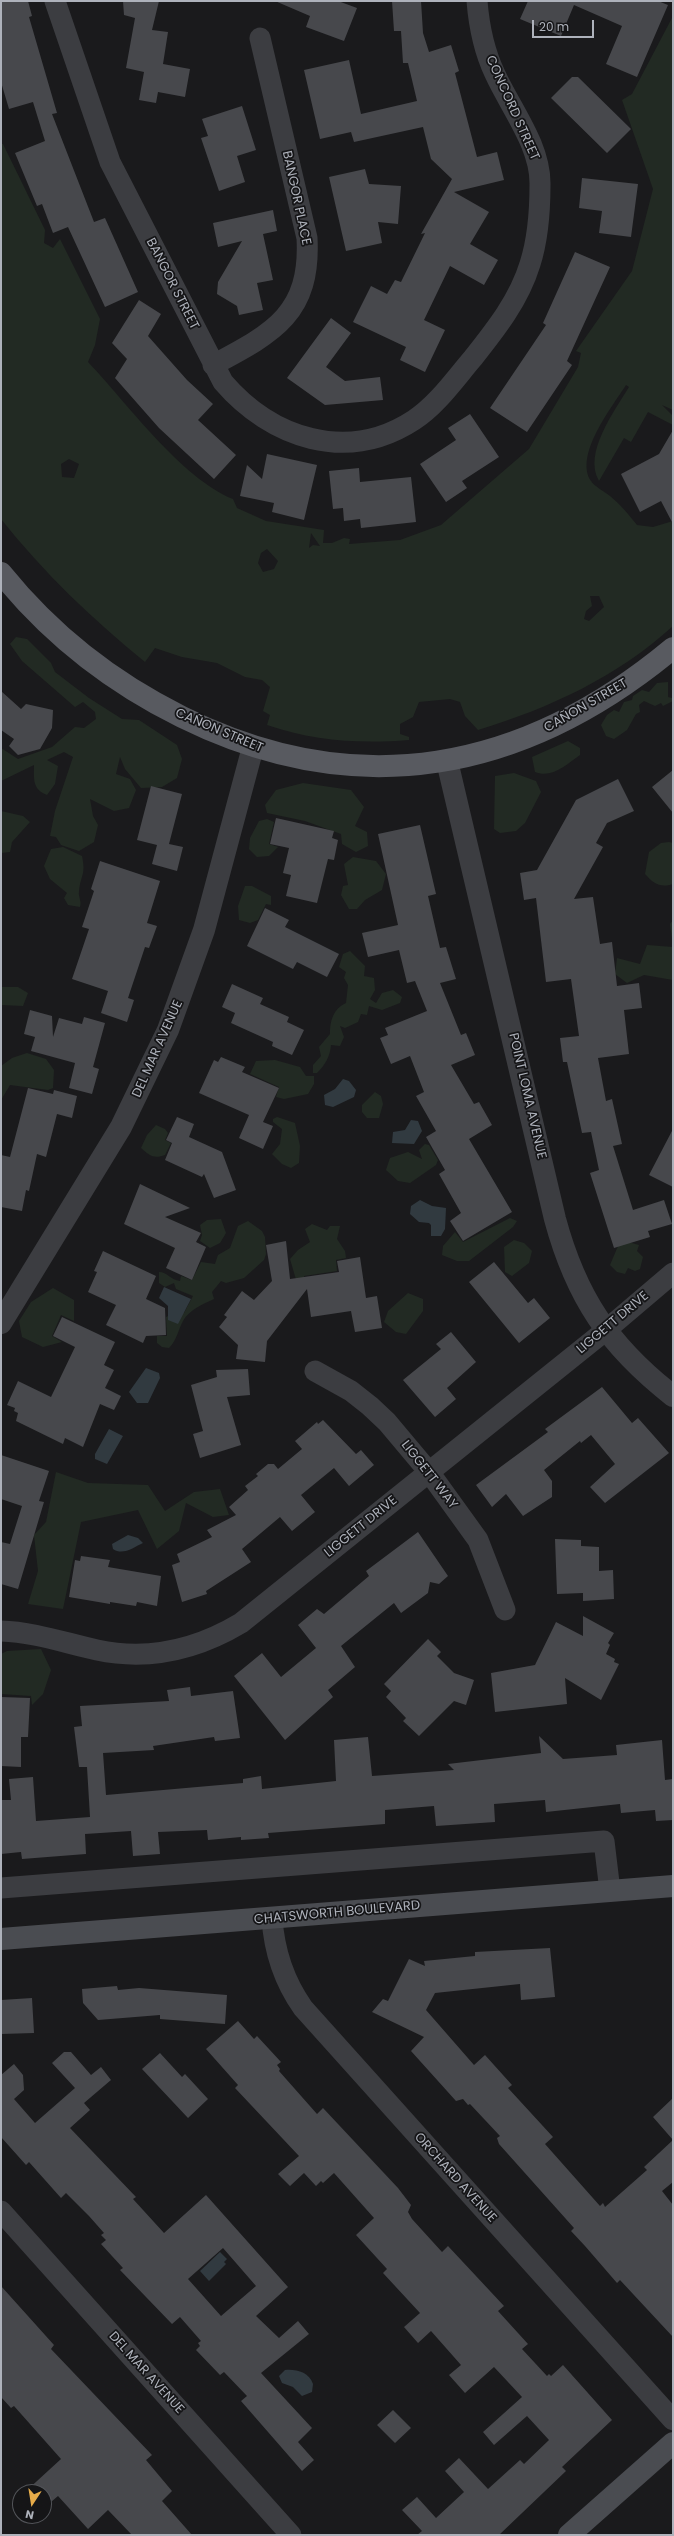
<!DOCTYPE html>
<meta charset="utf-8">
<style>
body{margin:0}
#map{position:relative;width:674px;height:2536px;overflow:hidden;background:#1a1a1c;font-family:Poppins,sans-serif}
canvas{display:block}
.frame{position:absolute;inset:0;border:2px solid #aeb2bb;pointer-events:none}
.north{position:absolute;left:12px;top:2484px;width:40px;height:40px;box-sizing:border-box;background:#151517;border:1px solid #525459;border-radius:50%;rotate:192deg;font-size:11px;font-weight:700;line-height:16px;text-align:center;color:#aeb2bb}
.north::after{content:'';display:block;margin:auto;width:14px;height:18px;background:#e6ab49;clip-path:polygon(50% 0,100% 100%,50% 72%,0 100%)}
.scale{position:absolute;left:532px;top:20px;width:62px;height:18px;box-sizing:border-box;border:2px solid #aeb2bb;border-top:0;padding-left:5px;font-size:12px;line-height:14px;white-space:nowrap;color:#aeb2bb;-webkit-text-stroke:3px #151517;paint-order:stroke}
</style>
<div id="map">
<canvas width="674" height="2536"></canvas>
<div class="frame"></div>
<div class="north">N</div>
<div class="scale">20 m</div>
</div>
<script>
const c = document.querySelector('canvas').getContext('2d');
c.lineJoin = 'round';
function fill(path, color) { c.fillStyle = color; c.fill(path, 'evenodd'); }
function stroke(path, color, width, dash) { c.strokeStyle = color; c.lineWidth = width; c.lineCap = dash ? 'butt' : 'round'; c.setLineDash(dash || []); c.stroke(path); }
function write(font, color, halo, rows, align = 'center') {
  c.font = font + ' Poppins,sans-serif'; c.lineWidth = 3.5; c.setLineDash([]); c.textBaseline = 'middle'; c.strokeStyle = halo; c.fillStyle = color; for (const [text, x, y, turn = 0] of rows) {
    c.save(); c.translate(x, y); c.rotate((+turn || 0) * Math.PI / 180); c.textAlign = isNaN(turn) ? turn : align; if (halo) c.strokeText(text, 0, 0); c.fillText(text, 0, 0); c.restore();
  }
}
fill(new Path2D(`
 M 673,16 L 673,410 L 662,405 L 673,416 L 673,425 L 648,412 L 631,442 L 624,438 L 599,481 C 583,453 614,412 629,387 L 626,385 C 612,407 574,455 591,481 C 595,487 604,491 610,496 C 620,504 629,515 637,525 L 653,527 L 673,521 L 673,626 C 617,677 550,708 478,730 L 465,716 L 460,702 L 450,699 L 419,702 L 413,717 L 400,724 L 400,734 L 409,737 L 409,740 C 360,744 313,741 267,725 L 270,715 L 263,711 L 270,687 L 262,680 L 245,677 L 217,663 L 182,657 L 155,648 L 145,662 C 92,619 44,573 1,519 L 1,144 L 3,144 L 45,230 L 44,243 L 53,248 L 60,239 L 100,319 L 95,345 L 88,362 C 127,403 181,478 233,499 L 237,508 L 266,521 L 324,530 L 323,543 L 332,543 L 344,538 L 350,539 L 349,544 L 400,540 L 441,525 L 529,449 L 578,367 L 581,353 L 576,351 L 632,271 L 653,189 L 622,100 L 632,94 ZM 69,459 L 79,464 L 74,478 L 62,477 L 61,464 ZM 311,533 L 320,546 L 313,545 L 309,548 ZM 267,549 L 278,561 L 274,569 L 263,572 L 258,563 L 261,553 ZM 590,596 L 599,596 L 604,607 L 589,621 L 584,619 L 586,611 L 592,606 Z
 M 16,637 L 27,639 L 51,663 L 55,672 L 89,698 L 122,719 L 139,720 L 177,745 L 182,759 L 177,778 L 162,787 L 141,788 L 125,769 L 120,757 L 116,774 L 130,779 L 136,790 L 129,808 L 114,811 L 90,799 L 93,816 L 98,825 L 94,842 L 79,851 L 61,845 L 56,837 L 50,836 L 55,811 L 73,757 L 64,752 L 47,760 L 58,766 L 55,784 L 47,795 C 32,789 34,779 34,765 L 1,781 L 1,748 L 18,759 L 52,747 L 75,727 L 84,728 L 96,719 L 95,712 L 83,702 L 75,707 L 22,661 L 10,644 Z
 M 668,682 L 668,697 L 672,698 L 673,701 L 663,706 L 661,703 L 655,706 L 644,701 L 639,705 L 640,712 L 636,714 L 627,730 L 614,739 L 606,736 L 601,725 L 607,715 L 614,710 L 619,712 L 624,702 L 632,700 L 633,696 L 642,690 L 649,692 L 657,683 Z
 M 568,741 L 580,748 L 580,755 C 567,764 552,779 535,772 L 532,757 Z
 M 514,773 L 536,781 L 541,792 L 525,823 L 516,831 L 500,833 L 494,829 L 495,776 Z
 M 303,783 L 351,790 L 364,807 L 355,826 L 367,832 L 368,846 L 356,852 L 342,844 L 341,834 L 305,821 L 267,813 L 265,805 L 276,790 Z
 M 1,811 L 23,816 L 30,822 L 12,842 L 10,852 L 1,853 Z
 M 267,819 L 274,822 L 269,844 L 278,847 L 269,856 L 257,857 L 249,849 L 250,838 L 259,821 Z
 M 669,842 L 673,843 L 673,884 C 660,888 654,884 645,874 L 649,852 L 661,843 Z
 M 63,847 L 82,856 C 86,875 81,874 79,891 C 78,897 82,901 80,907 L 68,905 L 64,898 L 67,893 L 50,879 L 44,866 L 51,849 Z
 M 353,857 L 376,861 L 386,874 L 382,890 L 365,900 L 357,909 L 349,909 L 341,895 L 343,886 L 348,885 L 344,864 Z
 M 245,886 L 252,886 L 271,896 L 271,905 L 266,904 L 258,920 L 250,923 L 239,920 L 238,906 Z
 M 673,920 L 673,980 L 644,975 L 627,983 L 615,974 L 617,958 L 640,964 L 647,945 L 673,947 L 670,924 Z
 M 350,951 L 365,966 L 364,976 L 374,978 L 375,990 L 370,999 L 376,1003 L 382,993 L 393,990 L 402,997 L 400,1003 L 382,1010 L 369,1006 L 367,1015 L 361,1014 L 358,1022 L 345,1028 L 340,1026 L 344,1037 L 340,1046 L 331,1045 C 330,1057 325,1065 317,1073 L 313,1073 L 313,1065 L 321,1056 L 319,1047 L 330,1034 C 330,1021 333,1009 346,1003 L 348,985 L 344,978 L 346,972 L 339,967 L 343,954 Z
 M 1,987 L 18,987 L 28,993 L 23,1006 L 1,1005 Z
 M 27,1053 L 46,1059 L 54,1070 L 53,1088 L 48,1090 L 10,1085 L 1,1100 L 1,1066 L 12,1058 Z
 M 275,1060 L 300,1067 L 306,1076 L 314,1076 L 314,1084 L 308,1094 L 284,1099 L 276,1097 L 279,1087 L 250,1074 L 256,1061 Z
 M 375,1092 L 381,1096 L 383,1104 L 379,1118 L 367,1118 L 362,1112 L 362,1105 Z
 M 277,1117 L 295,1123 L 300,1146 L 299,1163 L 291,1168 L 282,1164 L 272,1154 L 280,1144 L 282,1129 L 273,1122 L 273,1119 Z
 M 156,1125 L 165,1129 L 168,1133 L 165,1140 L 171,1143 L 165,1155 C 154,1159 150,1156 141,1148 L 147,1135 Z
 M 425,1144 L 429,1145 L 438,1160 L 436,1165 L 410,1183 L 398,1181 L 386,1170 L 390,1158 L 408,1152 L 422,1159 L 419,1150 Z
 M 510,1218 L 517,1221 L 513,1227 L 469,1261 L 457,1261 L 442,1255 L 443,1246 L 455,1232 L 463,1242 Z
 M 221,1219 L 226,1233 L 220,1243 L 210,1248 L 200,1241 L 202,1235 L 200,1225 L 207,1220 Z
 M 248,1221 L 262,1231 L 265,1237 L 266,1254 L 264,1260 L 244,1278 L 226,1283 L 221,1281 L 212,1292 L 214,1299 C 203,1304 189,1310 183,1321 C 178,1330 177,1340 169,1348 L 162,1347 L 157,1343 L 157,1336 L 167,1336 L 166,1317 L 179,1311 L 184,1313 L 193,1296 L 176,1289 L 174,1283 L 165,1287 L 159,1283 L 159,1272 C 167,1272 171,1280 180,1281 L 181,1276 L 192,1280 L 201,1262 L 215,1264 L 218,1255 L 230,1248 L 238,1226 Z
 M 312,1224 L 327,1230 L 330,1226 L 340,1226 L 337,1239 L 345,1251 L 346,1258 L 336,1260 L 337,1271 L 304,1276 L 306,1288 L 297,1283 L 290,1259 L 298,1250 L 310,1242 L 305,1229 Z
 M 514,1240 L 524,1243 L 532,1251 L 529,1263 L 512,1276 L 505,1272 L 504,1247 Z
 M 628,1242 L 639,1245 L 637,1251 L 643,1257 L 640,1269 L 635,1271 L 628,1268 L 625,1274 L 617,1272 L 610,1265 L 618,1246 Z
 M 53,1288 L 74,1300 L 74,1321 L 61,1315 L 52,1336 L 62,1342 L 43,1347 L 22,1337 L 19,1321 L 31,1302 Z
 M 408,1293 L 423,1299 L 423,1311 L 406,1334 L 396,1332 L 384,1322 L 388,1311 Z
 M 56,1472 L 88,1483 L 148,1485 L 165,1511 L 194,1492 L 220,1489 L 229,1515 L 213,1517 L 186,1503 L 179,1531 L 157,1549 L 138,1510 L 81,1522 L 63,1609 L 28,1604 L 38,1571 L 34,1535 L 46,1522 Z
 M 41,1649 L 51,1670 L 43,1694 L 32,1705 L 31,1696 L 1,1694 L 1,1654 L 7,1651 Z`), '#222a23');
fill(new Path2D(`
 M 343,1079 L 349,1081 L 356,1090 L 354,1097 L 333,1107 L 325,1105 L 324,1095 L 335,1089 Z
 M 411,1120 L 418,1121 L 422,1131 L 414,1144 L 392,1143 L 393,1132 L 405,1130 Z
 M 420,1200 L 432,1206 L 446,1208 L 445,1229 L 441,1236 L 431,1236 L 431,1225 L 429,1223 L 419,1222 L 410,1214 L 411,1206 Z
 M 164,1287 L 191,1299 L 178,1324 L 168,1320 L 168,1306 L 159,1298 Z
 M 146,1368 L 159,1373 L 160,1378 L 148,1403 L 137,1403 L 129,1392 Z
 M 109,1429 L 123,1436 L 107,1464 L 95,1459 L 95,1454 Z
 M 128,1535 L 138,1538 L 143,1543 C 134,1547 123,1556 113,1549 L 112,1544 Z
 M 220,2252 L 227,2259 L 224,2262 L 226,2264 L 209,2281 L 200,2271 Z
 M 285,2370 C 296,2369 309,2372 313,2384 L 312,2392 L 302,2396 L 293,2387 L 282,2383 L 279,2376 Z`), '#313a40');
fill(new Path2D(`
 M 1,1 L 28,1 L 32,16 L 29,17 L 57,113 L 52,114 L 94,222 L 105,218 L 138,292 L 105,307 L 68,227 L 53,233 L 42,204 L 37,206 L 15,153 L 45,141 L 33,102 L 9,109 L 1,82 Z
 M 123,1 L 159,1 L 152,30 L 168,32 L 163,64 L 190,69 L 185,97 L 158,92 L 156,103 L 139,100 L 144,72 L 126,68 L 135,18 L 124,15 Z
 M 275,1 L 338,1 L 357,8 L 344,41 L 306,27 L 310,16 Z
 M 392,1 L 421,1 L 423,33 L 429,52 L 451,45 L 459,71 L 455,73 L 477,157 L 497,152 L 504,180 L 454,192 L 489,212 L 470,244 L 498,260 L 484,285 L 450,266 L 424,320 L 445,330 L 425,372 L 400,360 L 406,347 L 353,322 L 371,286 L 387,294 L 395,280 L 401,282 L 425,233 L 421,234 L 452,179 L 431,159 L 423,127 L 354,142 L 351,132 L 320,139 L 304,70 L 349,60 L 361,114 L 417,101 L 408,63 L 403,63 L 401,31 L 394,31 Z
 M 528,1 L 658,1 L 668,5 L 637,77 L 606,64 L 622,26 L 574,5 L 561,36 L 520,19 Z
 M 572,77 L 578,77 L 631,129 L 607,153 L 551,98 Z
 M 242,106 L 256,150 L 237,156 L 245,182 L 219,191 L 201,138 L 208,136 L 202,119 Z
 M 365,169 L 369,184 L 401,186 L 398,224 L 378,222 L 382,243 L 346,251 L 329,177 Z
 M 582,178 L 638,184 L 631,237 L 599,233 L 602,211 L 579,208 Z
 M 273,210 L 277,231 L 263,234 L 273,280 L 257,283 L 263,310 L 239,315 L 237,306 L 217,294 L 218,282 L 242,241 L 218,247 L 213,223 Z
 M 575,252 L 610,267 L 567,361 L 572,365 L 527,432 L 490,408 L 546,325 L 543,323 Z
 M 139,300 L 161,314 L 148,336 L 187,380 L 213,404 L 198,420 L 236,455 L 214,479 L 159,428 L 115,378 L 127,359 L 112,343 Z
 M 331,318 L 351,333 L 326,367 L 345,381 L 380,377 L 383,400 L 325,405 L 287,378 Z
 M 470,414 L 499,457 L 462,481 L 467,488 L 446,502 L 420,464 L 456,440 L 448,428 Z
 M 673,430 L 673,524 L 661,501 L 640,512 L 621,474 L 659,454 Z
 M 267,454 L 317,465 L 304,520 L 272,512 L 274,503 L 240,496 L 247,465 L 262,479 Z
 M 359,468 L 360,482 L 411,477 L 416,522 L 361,528 L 360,519 L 344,521 L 343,508 L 333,509 L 329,471 Z
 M 1,691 L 21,709 L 26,704 L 53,710 L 52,728 L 40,749 L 18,755 L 9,746 L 14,739 L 1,730 Z
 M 673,770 L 673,813 L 652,787 Z
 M 618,779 L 634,811 L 607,823 L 596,843 L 603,847 L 574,899 L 593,897 L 600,944 L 612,942 L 617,986 L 639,983 L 642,1008 L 624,1010 L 629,1054 L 598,1058 L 606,1101 L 612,1099 L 622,1144 L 613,1146 L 633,1210 L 664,1200 L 672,1224 L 648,1231 L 650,1237 L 614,1248 L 590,1173 L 599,1170 L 591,1132 L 582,1133 L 567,1062 L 563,1062 L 560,1038 L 579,1036 L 571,979 L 546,982 L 536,898 L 524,900 L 520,873 L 537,870 L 576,800 Z
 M 151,786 L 182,794 L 169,844 L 183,847 L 177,871 L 152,864 L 157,845 L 137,840 Z
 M 276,818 L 334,831 L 332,838 L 338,840 L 334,860 L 328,859 L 317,903 L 286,896 L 291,875 L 283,873 L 289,848 L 270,844 Z
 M 420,825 L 436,894 L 428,896 L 440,948 L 446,947 L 456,979 L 440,983 L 461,1035 L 466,1033 L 475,1055 L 451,1065 L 474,1104 L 479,1102 L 492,1125 L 469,1139 L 512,1212 L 463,1241 L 450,1221 L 461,1213 L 439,1174 L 445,1170 L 426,1137 L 436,1131 L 416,1096 L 424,1092 L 410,1056 L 391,1064 L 380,1038 L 388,1035 L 385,1028 L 427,1011 L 415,981 L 407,983 L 399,950 L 368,957 L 362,933 L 398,925 L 378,834 Z
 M 100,861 L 160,881 L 147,923 L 157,926 L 149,948 L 145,947 L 128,998 L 134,1000 L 127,1022 L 101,1013 L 108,991 L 72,979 L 89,929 L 82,927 L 94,891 L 91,889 Z
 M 265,908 L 289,920 L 285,927 L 339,954 L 327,977 L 297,962 L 293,969 L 247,946 Z
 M 232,984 L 263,998 L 260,1004 L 289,1017 L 287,1022 L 304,1030 L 292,1055 L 272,1046 L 273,1042 L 231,1023 L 235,1013 L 222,1007 Z
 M 30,1010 L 52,1016 L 53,1037 L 59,1018 L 82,1024 L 84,1017 L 105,1023 L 93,1067 L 99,1069 L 92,1094 L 69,1088 L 75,1063 L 31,1051 L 35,1037 L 24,1034 Z
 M 221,1057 L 245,1067 L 242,1072 L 279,1088 L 263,1122 L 273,1126 L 263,1149 L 239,1138 L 249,1115 L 199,1093 L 214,1060 L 218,1062 Z
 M 28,1088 L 53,1094 L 54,1090 L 77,1096 L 72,1118 L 57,1114 L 46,1157 L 37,1154 L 29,1191 L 26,1190 L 22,1211 L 1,1207 L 1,1155 L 10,1157 Z
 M 177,1117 L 194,1124 L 189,1137 L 222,1152 L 236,1190 L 214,1198 L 204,1174 L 202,1177 L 165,1160 L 172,1143 L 166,1140 Z
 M 673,1129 L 673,1187 L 649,1175 Z
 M 140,1184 L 190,1208 L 165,1217 L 201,1233 L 196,1242 L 206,1247 L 192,1280 L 166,1268 L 175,1248 L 124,1224 Z
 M 286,1241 L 290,1279 L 339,1272 L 337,1261 L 360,1257 L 366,1298 L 377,1296 L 382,1328 L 355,1332 L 351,1311 L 311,1317 L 307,1289 L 267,1341 L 265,1362 L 236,1359 L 238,1345 L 219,1327 L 227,1317 L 224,1315 L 242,1291 L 254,1300 L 272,1281 L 266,1245 Z
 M 103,1251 L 156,1276 L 146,1299 L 165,1308 L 166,1335 L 146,1336 L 143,1343 L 106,1325 L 116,1305 L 88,1292 L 97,1272 L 94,1271 Z
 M 494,1262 L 528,1303 L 534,1298 L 550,1318 L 519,1343 L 469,1282 Z
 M 62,1317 L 115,1342 L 104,1365 L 114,1370 L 105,1388 L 121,1396 L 114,1410 L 100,1404 L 83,1447 L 65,1438 L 63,1444 L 16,1421 L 18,1413 L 14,1411 L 15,1408 L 7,1405 L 18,1381 L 51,1397 L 75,1347 L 53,1336 Z
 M 451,1332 L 476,1362 L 447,1388 L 456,1399 L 435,1417 L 403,1380 L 441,1349 L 436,1344 Z
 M 248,1369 L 250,1395 L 227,1397 L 241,1445 L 200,1458 L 193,1434 L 203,1431 L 191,1385 L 217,1377 L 216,1370 Z
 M 602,1387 L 632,1423 L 638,1418 L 669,1453 L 605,1503 L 590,1487 L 615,1464 L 591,1435 L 581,1443 L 580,1441 L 544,1470 L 552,1481 L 552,1497 L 523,1516 L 506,1494 L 492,1507 L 476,1485 L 548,1432 L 545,1429 Z
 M 323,1420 L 356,1454 L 361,1450 L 374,1465 L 349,1486 L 334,1468 L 301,1495 L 315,1512 L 292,1531 L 280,1517 L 242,1549 L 251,1562 L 206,1591 L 207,1594 L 182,1602 L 172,1565 L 180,1562 L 177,1554 L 212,1537 L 207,1530 L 236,1515 L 229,1507 L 248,1490 L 245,1486 L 258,1476 L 256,1474 L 268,1464 L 274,1464 L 278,1469 L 302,1449 L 295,1441 L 317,1422 L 318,1424 Z
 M 1,1455 L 49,1471 L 39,1501 L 44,1502 L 18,1589 L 1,1584 L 1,1542 L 10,1544 L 22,1506 L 1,1499 Z
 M 418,1532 L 448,1576 L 439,1584 L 430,1582 L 428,1593 L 401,1613 L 394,1603 L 341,1646 L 355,1667 L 328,1690 L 333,1697 L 285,1740 L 234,1676 L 262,1653 L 281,1677 L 316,1648 L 298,1625 L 317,1609 L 324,1614 L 369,1576 L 366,1571 Z
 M 555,1539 L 581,1540 L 581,1546 L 599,1547 L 599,1571 L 613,1570 L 614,1599 L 583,1601 L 583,1593 L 557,1594 Z
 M 81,1556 L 110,1560 L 108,1567 L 161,1576 L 157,1606 L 137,1602 L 136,1606 L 110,1602 L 110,1604 L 69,1597 L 75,1560 L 80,1561 Z
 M 583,1616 L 614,1633 L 608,1643 L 610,1645 L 606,1654 L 615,1659 L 614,1662 L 619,1664 L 601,1700 L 565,1678 L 567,1704 L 495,1712 L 491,1673 L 535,1665 L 556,1622 L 583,1636 Z
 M 428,1639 L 441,1652 L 437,1656 L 454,1673 L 474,1680 L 466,1705 L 454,1701 L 419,1736 L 403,1721 L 406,1718 L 386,1697 L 391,1691 L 384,1684 Z
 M 190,1687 L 191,1696 L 233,1691 L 240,1738 L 215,1741 L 214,1737 L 153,1746 L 154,1750 L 103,1753 L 106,1795 L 243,1783 L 243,1779 L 261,1776 L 262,1789 L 336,1781 L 334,1740 L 368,1737 L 372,1776 L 454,1770 L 448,1764 L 541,1753 L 539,1736 L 563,1759 L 617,1755 L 616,1745 L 662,1740 L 665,1780 L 673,1779 L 673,1820 L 656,1821 L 655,1810 L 621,1813 L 620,1804 L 546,1812 L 545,1800 L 494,1804 L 495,1822 L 436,1826 L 434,1806 L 385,1810 L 385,1824 L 268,1833 L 269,1838 L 241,1840 L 241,1837 L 208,1840 L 207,1830 L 158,1832 L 160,1854 L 133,1856 L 131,1831 L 85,1834 L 86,1854 L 22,1859 L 21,1852 L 1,1854 L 1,1800 L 11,1800 L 9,1779 L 33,1777 L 36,1821 L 90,1817 L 87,1767 L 79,1767 L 74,1727 L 82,1726 L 80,1706 L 169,1701 L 167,1690 Z
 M 1,1697 L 30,1698 L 28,1737 L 21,1737 L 21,1767 L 1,1766 Z
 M 550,1948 L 555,1997 L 521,2000 L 520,1984 L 435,1993 L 426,2010 L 474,2065 L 485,2055 L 512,2085 L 508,2088 L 553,2137 L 545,2144 L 600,2206 L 603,2203 L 605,2207 L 647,2170 L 644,2167 L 673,2140 L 673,2182 L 662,2191 L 673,2205 L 673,2337 L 620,2280 L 617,2283 L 585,2246 L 571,2231 L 574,2228 L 499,2144 L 497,2138 L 500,2136 L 470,2104 L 468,2105 L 463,2099 L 456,2101 L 411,2051 L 424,2037 L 372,2012 L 383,1999 L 388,2001 L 409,1959 L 425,1966 L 424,1961 L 475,1956 L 475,1952 Z
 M 117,1986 L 118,1990 L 139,1988 L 227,1995 L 225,2024 L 160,2019 L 160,2015 L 98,2020 L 83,2003 L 82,1989 Z
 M 32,1998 L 34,2033 L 1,2034 L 1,2000 Z
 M 238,2021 L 254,2039 L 257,2036 L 281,2062 L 277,2065 L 280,2069 L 279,2071 L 317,2114 L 323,2108 L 398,2188 L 411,2205 L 408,2212 L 412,2219 L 442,2252 L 448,2246 L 504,2306 L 498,2311 L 528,2344 L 522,2349 L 547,2376 L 549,2374 L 551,2376 L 563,2365 L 612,2420 L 562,2467 L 566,2471 L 499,2535 L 417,2535 L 422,2531 L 402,2510 L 417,2497 L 436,2518 L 464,2492 L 445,2471 L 459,2458 L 488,2489 L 520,2460 L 524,2464 L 549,2440 L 527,2416 L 494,2445 L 483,2432 L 522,2397 L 494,2367 L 465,2393 L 449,2375 L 461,2365 L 431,2331 L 418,2343 L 404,2327 L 420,2313 L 383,2273 L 387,2269 L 356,2235 L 374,2218 L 334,2173 L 323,2183 L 321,2181 L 316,2186 L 304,2173 L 290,2186 L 278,2174 L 299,2156 L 235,2088 L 238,2085 L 206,2049 Z
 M 64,2052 L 71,2052 L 91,2075 L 101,2067 L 111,2080 L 84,2103 L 90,2110 L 70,2128 L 136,2197 L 133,2199 L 164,2233 L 206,2195 L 288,2287 L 256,2316 L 279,2338 L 298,2321 L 309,2334 L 261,2373 L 312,2428 L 298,2442 L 314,2460 L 302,2471 L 241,2401 L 247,2396 L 224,2372 L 220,2375 L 196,2350 L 200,2346 L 198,2343 L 201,2341 L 180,2317 L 172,2324 L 120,2270 L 123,2268 L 101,2244 L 106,2240 L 101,2235 L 104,2233 L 89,2216 L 66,2193 L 61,2198 L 29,2162 L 26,2165 L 1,2137 L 1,2075 L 14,2064 L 23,2075 L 24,2090 L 14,2099 L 35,2123 L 75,2088 L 52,2063 ZM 223,2248 L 256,2286 L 221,2316 L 188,2279 Z
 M 160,2053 L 182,2077 L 185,2074 L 208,2099 L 188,2118 L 142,2069 Z
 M 673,2098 L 673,2140 L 653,2117 Z
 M 1,2286 L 54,2345 L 51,2349 L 152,2455 L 146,2460 L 172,2491 L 162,2501 L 192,2535 L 132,2535 L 108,2510 L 88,2529 L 58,2496 L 44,2508 L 44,2492 L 25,2492 L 61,2459 L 14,2406 L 11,2408 L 1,2397 Z
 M 393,2410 L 411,2428 L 395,2443 L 377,2425 Z`), '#47484c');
stroke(new Path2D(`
 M 55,1 L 110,162 L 223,382 C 271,438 347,464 414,420 C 437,405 455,379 473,358 C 496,329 519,300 530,264 C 538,239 540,212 540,185 C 541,146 511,109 495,74 C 484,51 479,26 477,1
 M 213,365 C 273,333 311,314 307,238 L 260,38
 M 315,1371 L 351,1391 L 370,1406 L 387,1422 L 429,1472 L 478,1540 L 505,1610
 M 1,1631 C 34,1632 65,1643 97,1650 C 149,1661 196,1650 241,1623 L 606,1330 L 673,1273
 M 1,1888 L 604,1841 L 610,1891
 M 272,1918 C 274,1950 284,1981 303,2008 L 673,2420
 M 1,2211 L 291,2535`), '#3c3d41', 21);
stroke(new Path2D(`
 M 447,761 L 555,1219 C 576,1297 609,1346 673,1396
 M 1,1323 L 121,1127 L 168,1030 L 204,930 L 253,747`), '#3c3d41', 22);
stroke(new Path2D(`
 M 1,1939 L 673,1886
 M 569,2535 L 673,2443`), '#4a4c51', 22);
stroke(new Path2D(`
 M 1,573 C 51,635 111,682 182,717 C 358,804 524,772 673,648`), '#585a60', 22);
write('13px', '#aeb2bb', '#151517', [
 ["CONCORD STREET",512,108,66],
 ["BANGOR PLACE",296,198,78],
 ["BANGOR STREET",172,284,63],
 ["CAÑON STREET",586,706,-30],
 ["CAÑON STREET",219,731,23],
 ["DEL MAR AVENUE",158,1049,-66],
 ["POINT LOMA AVENUE",527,1096,77],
 ["LIGGETT DRIVE",613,1323,-40],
 ["LIGGETT WAY",429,1475,52],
 ["LIGGETT DRIVE",361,1527,-39],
 ["CHATSWORTH BOULEVARD",337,1913,-5],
 ["ORCHARD AVENUE",455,2178,48],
 ["DEL MAR AVENUE",146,2373,48]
]);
</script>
